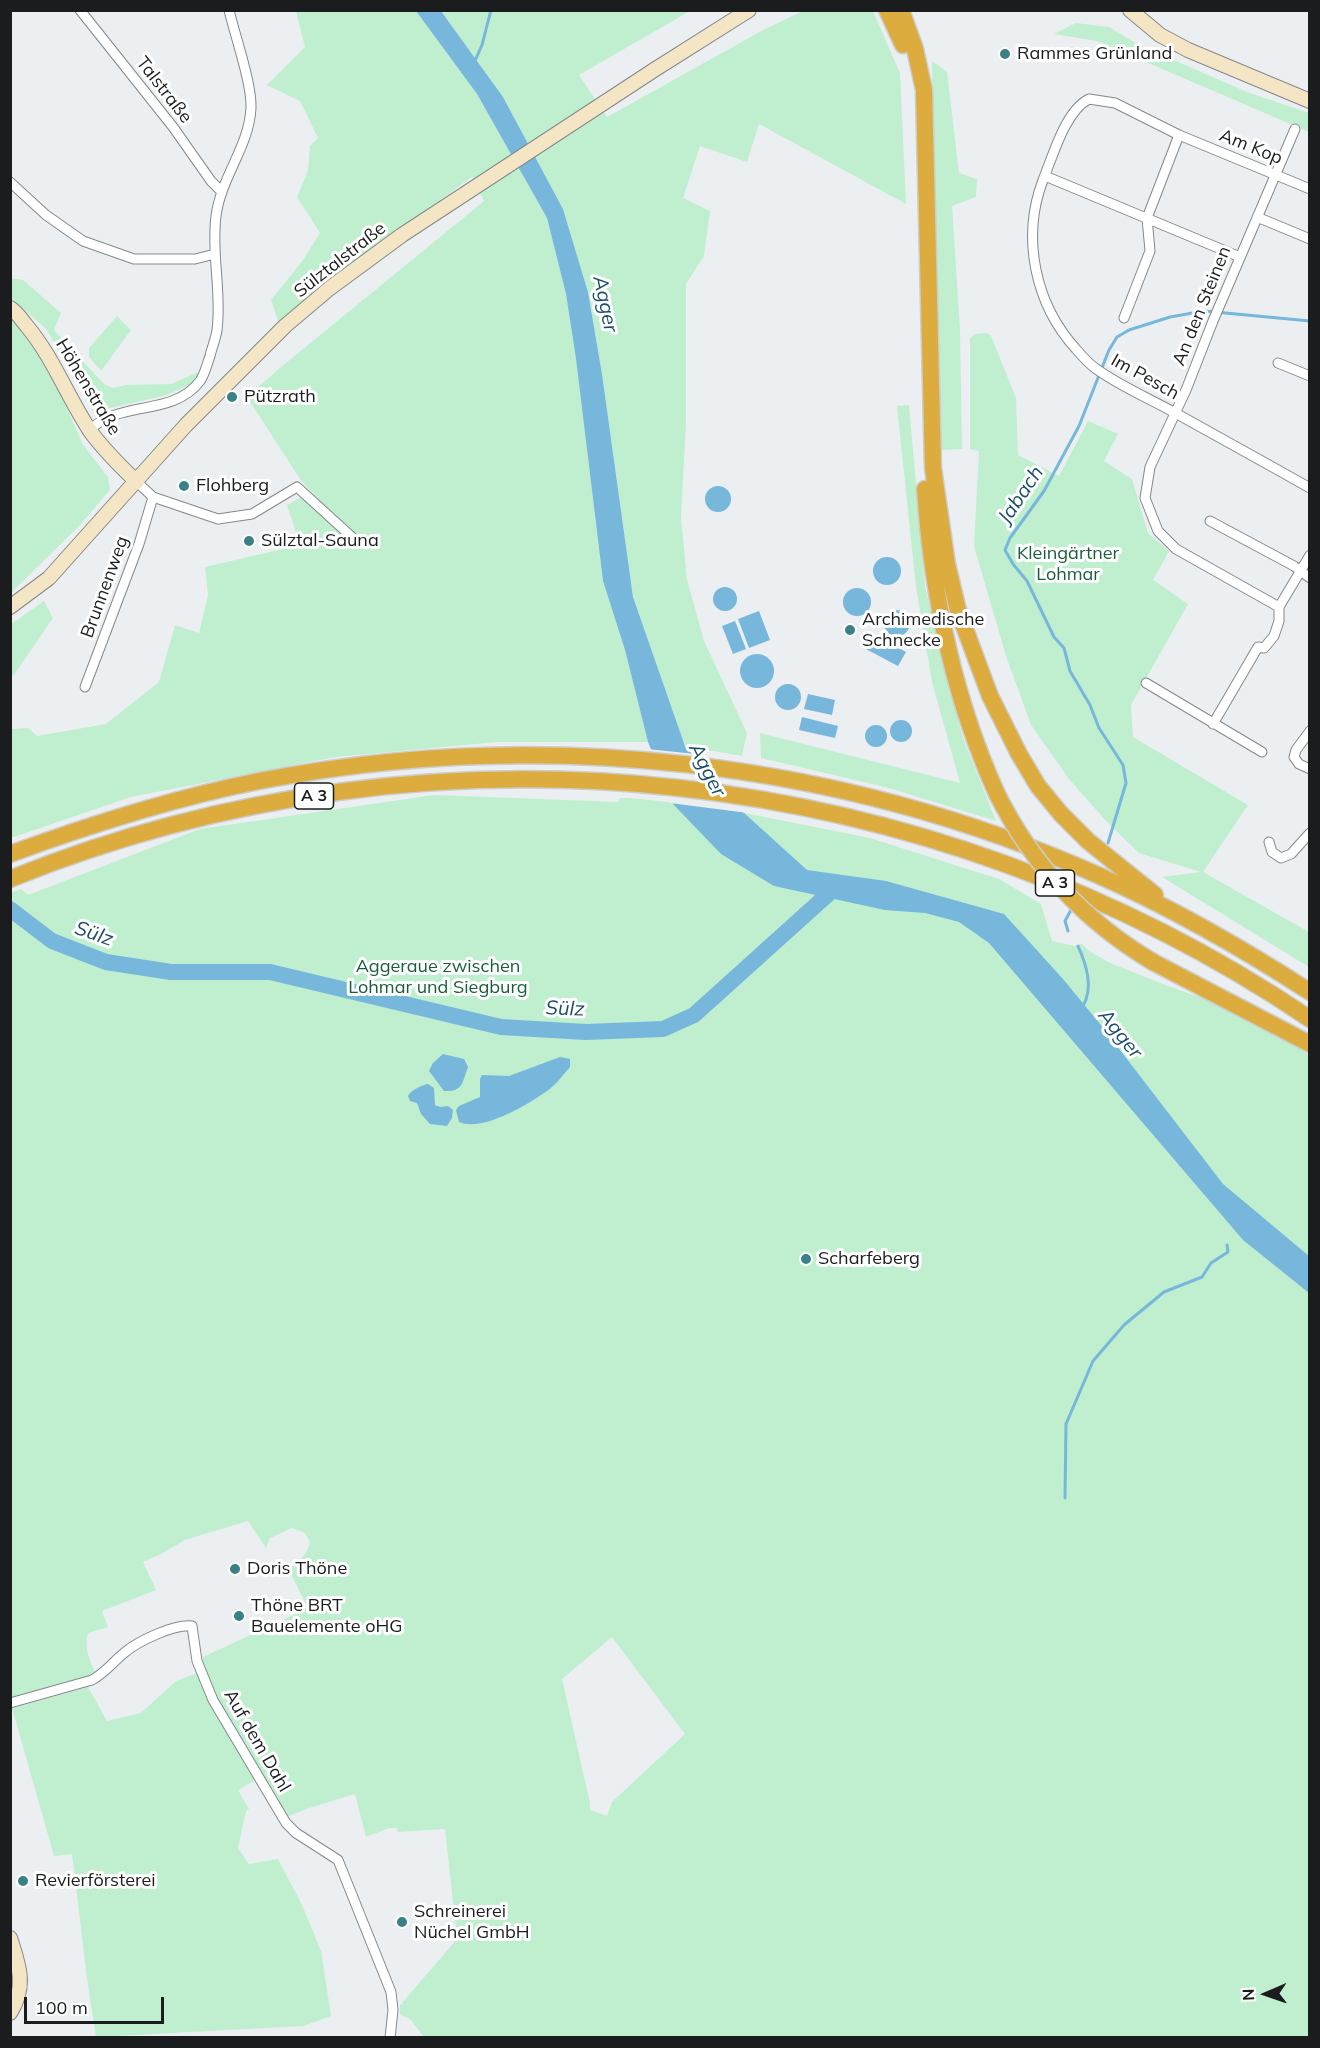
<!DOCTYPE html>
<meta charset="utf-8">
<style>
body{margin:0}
#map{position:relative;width:1320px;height:2048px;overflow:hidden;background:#eceff2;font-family:Mulish,sans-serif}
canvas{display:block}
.frame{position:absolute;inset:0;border:12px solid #1b1c1d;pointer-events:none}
.north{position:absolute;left:1236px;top:1964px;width:60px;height:60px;-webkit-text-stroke:4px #fff;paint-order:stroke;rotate:268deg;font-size:16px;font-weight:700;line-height:24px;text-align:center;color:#1b1c1d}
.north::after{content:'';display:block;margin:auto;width:21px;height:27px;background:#1b1c1d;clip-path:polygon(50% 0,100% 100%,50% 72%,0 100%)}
.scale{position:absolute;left:24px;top:1997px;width:140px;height:27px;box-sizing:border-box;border:3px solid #1b1c1d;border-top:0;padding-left:8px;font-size:18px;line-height:21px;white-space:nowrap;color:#1b1c1d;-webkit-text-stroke:4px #fff;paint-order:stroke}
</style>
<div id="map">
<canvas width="1320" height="2048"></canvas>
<div class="frame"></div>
<div class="north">N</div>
<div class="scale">100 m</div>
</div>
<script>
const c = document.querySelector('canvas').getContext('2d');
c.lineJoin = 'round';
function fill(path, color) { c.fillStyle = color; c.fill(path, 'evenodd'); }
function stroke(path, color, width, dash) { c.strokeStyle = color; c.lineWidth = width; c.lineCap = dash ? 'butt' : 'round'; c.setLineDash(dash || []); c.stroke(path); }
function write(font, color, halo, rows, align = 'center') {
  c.font = font + ' Mulish,sans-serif'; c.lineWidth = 6; c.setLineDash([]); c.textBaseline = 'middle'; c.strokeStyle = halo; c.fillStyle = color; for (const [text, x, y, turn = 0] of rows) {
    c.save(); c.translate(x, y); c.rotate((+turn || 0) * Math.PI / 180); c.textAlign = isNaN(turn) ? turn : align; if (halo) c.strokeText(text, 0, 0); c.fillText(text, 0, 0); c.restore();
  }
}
fill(new Path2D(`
 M 296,11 L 416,11 L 477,94 L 547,218 L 566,294 L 576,359 L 603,581 L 625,650 L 648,742 L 497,742 L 336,757 L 131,797 L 11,838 L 11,729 L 28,728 L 37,736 L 106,724 L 159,682 L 175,625 L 199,633 L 208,595 L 205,567 L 300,545 L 287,505 L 304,496 L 348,533 L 300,479 L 247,397 L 281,367 L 484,201 L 472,177 L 337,274 L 279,324 L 271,300 L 303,260 L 320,233 L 297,197 L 308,171 L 310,146 L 318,138 L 300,101 L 267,85 L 305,47 Z
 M 441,11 L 690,11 L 579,75 L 607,117 L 763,30 L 803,11 L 873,11 L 900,73 L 906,204 L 759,124 L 747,162 L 700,146 L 683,198 L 710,211 L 704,256 L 686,284 L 686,423 L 681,517 L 687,580 L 704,641 L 747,733 L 742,756 L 685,746 L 633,597 L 602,374 L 588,292 L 563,209 L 503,97 Z
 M 1076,23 L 1109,27 L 1137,44 L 1247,92 L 1309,113 L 1309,132 L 1097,41 L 1054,34 Z
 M 932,61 L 947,72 L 959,173 L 977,179 L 976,197 L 952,206 L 960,329 L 962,449 L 941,450 L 935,330 Z
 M 10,278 L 23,280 L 61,313 L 54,330 L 104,384 L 113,388 L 126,385 L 171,384 L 198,372 L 195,382 L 167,395 L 106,409 L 94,414 L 47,330 L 22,307 L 11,299 Z
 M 11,315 L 43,353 L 83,445 L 108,477 L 110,490 L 78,527 L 11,593 Z
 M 117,316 L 131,330 L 101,371 L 89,357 L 89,348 Z
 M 987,333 L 991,336 L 1016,398 L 1018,455 L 1059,476 L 1088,421 L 1118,434 L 1104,461 L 1132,479 L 1148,533 L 1169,551 L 1153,580 L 1188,604 L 1131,705 L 1133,737 L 1248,805 L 1203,872 L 1309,932 L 1309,967 L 1162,877 L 1201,872 L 1139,853 L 1106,821 L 1069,779 L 1031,725 L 1006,656 L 974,546 L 979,451 L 970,449 L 970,338 L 975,334 Z
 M 909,405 L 925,587 L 963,738 L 996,821 L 889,788 L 761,758 L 760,733 L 960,783 L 932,682 L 916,587 L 897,406 Z
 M 44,601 L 53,618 L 14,675 L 11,674 L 11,624 Z
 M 434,795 L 618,802 L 620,798 L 630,798 L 714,807 L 870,838 L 999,879 L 1041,904 L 1052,941 L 1074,946 L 1082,944 L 1089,951 L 1110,963 L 1168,986 L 1237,1010 L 1309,1055 L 1309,2037 L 424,2037 L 410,2019 L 400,2015 L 400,2004 L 403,2005 L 402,2003 L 457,1939 L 445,1829 L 398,1832 L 397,1828 L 389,1828 L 366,1837 L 355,1794 L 306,1809 L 287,1817 L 259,1778 L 238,1790 L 249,1809 L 246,1811 L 238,1848 L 249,1864 L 278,1859 L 302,1905 L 321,1951 L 331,2016 L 304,2026 L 96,2037 L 87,1979 L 72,1854 L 54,1856 L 12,1708 L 88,1687 L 107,1721 L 141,1713 L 176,1681 L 195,1674 L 203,1657 L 308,1608 L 288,1568 C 299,1561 307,1556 310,1542 L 305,1533 L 292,1528 L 270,1538 L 266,1548 L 248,1521 L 185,1540 L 161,1554 L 143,1562 L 156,1590 L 102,1611 L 108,1627 L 88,1633 C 84,1647 89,1660 95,1672 L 85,1678 L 11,1699 L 10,893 L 21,889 L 28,895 L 200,829 ZM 612,1637 L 685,1734 L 612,1802 L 607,1816 L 590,1810 L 590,1803 L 562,1679 Z`), '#bfefcf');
fill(new Path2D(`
 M 416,11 L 441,11 L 503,97 L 563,209 L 588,292 L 602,374 L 633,597 L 685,746 L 743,812 L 807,870 L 886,881 L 1004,914 L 1063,979 L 1100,1024 L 1223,1184 L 1309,1256 L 1309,1293 L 1243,1240 L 989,943 L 959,922 L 925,913 L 885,910 L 774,886 L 721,854 L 673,804 L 648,742 L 625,650 L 603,581 L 576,359 L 566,294 L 547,218 L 477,94 Z
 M705 499a13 13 0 1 1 26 0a13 13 0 1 1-26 0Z
 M873 571a14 14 0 1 1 28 0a14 14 0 1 1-28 0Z
 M713 599a12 12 0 1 1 24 0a12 12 0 1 1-24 0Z
 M843 602a14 14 0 1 1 28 0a14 14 0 1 1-28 0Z
 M884 623a13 13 0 1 1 26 0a13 13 0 1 1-26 0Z
 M 759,611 L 770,640 L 749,648 L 738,619 Z
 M 735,621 L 746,649 L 733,654 L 722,626 Z
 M 871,633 L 906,652 L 898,666 L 864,648 Z
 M740 671a17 17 0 1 1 34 0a17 17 0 1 1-34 0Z
 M775 697a13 13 0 1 1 26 0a13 13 0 1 1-26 0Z
 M 808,694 L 835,700 L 832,715 L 804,709 Z
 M 802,717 L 838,726 L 835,738 L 799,730 Z
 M890 731a11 11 0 1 1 22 0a11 11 0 1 1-22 0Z
 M865 736a11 11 0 1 1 22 0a11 11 0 1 1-22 0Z
 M 443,1054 L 464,1059 L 468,1067 C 462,1083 463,1092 444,1091 L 429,1071 L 433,1063 Z
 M 560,1057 L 570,1059 L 570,1067 C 563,1075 556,1085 547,1091 C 527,1105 483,1132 459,1122 L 456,1110 L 459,1106 L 480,1097 L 480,1079 L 482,1075 L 509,1076 Z
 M 428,1084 L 434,1088 L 435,1105 L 440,1107 L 448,1106 L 453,1110 L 452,1118 L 447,1126 L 430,1124 L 421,1114 L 417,1103 L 410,1101 L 408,1096 C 411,1090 422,1085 428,1084 Z`), '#77b7dc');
fill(new Path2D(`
 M 647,749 L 695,754 L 748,813 L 670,803 Z`), '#eceff2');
stroke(new Path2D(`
 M 474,63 L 482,45 L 491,10
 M 1108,843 L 1126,783 L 1123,765 L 1099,728 L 1090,705 L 1070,671 L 1064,648 L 1054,637 L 1027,581 L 1013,564 L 1005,550 L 1010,538 L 1044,491 L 1079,426 L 1109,350 L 1117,337 L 1129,330 L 1170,317 L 1204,311 L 1310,321
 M 1068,931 L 1065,921 L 1071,910
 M 1078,946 C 1086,964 1094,987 1083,1006
 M 1065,1498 L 1066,1424 L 1093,1361 L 1124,1325 L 1164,1292 L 1202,1277 L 1211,1263 L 1228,1252 L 1227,1245`), '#77b7dc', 3);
stroke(new Path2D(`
 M 10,909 L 52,941 L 106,962 L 171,972 L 270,972 L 501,1027 L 586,1032 L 663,1029 L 694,1015 L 836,887`), '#77b7dc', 16);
const minor = new Path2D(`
 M 80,10 L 173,127 L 211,181 L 221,191
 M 1045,176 L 1240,257
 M 10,182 L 46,215 L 83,241 L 134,259 L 195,259 L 215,254
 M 1310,189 L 1179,135 L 1115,103 L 1089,99 C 1065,111 1053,156 1043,180 C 1021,238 1035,304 1076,349 C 1082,356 1088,363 1095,368 C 1121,387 1151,399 1179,415 C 1222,439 1266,463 1310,488
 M 1257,217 L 1310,239
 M 1124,318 L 1150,251 L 1147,218 L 1179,135
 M 1278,363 L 1310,376
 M 90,430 C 119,400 173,417 200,381 C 205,374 207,364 210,356 C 212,347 216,338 217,330 C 222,292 211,254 216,216 C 221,177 249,147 251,108 C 252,84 235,36 229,10
 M 137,482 L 153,497 L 218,519 L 252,514 L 297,487 L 353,538
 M 1210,521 L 1294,566 L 1310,578
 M 1279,607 L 1176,549 L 1158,531 L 1145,498 L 1150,467 L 1186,390 L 1213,321 L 1295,129
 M 1146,683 L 1262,752
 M 85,687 L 139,544 L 153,497
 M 1213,724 L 1258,647 L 1264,648 L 1274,636 L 1279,621 L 1279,607 L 1310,555
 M 1310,731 L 1296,750 L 1294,757 L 1299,764 L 1310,769
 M 1269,842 L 1272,852 L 1281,858 L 1291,854 L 1310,833
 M 10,1703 L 92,1680 C 105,1673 113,1662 124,1653 C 138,1641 174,1624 192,1626 L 197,1661 L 213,1700 L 286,1823 L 296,1833 L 338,1860 L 391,1992 L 393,2010 L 390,2038`);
const secondary = new Path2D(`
 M 1130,10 L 1160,35 L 1188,50 L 1310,101
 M 10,308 C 17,312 21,319 26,325 C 53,357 67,396 90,431 C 104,450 120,466 137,482
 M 10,607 L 49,578 L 186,425 L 285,326 L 330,288 L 402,235 L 654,70 L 749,10
 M 10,1938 C 19,1965 27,1987 10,2013`);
const motorway = new Path2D(`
 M 887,10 L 903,45
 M 901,10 L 915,49 L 924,90 L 933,468 L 947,564 L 958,610 L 990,696 L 1019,754 L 1038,786 L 1061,814 L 1088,841 L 1155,895
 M 925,489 C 932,595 953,697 997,794
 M 10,854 C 92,824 174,798 259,781 C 540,726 839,760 1100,876 C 1174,909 1242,948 1310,992
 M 10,879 C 436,706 930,762 1310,1019
 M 1153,962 L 1310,1044`);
stroke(minor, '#85888b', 11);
stroke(secondary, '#85888b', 16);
stroke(motorway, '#cdcdcd', 19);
stroke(minor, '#fff', 9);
stroke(secondary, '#f4e6c5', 14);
stroke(motorway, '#dcac3e', 16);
const motorwayBridge = new Path2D(`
 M 997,794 C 1033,866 1084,921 1153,962`);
stroke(motorwayBridge, '#cdcdcd', 19, []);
stroke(motorwayBridge, '#dcac3e', 16);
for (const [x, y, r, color] of [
 [1005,54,6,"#398187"],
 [232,397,6,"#398187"],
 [184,486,6,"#398187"],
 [249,541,6,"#398187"],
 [850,630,6,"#398187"],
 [806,1259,6,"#398187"],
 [235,1569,6,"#398187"],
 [239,1616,6,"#398187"],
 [23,1881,6,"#398187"],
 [402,1922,6,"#398187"]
]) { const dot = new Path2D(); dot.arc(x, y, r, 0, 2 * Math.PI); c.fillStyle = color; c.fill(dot); stroke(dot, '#fff', 2); }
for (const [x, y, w] of [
 [314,796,39],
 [1055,883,39]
]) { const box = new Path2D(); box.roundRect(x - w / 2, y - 13, w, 26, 4.5); c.fillStyle = '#fff'; c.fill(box); stroke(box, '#1b1c1d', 1.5); }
write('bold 16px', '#1b1c1d', null, [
 ["A 3",314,796],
 ["A 3",1055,883]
]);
write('18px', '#1b1c1d', '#fff', [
 ["Rammes Grünland",1017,54],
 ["Pützrath",244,397],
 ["Flohberg",196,486],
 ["Sülztal-Sauna",261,541],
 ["Archimedische",862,620],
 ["Schnecke",862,641],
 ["Scharfeberg",818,1259],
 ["Doris Thöne",247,1569],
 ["Thöne BRT",251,1606],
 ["Bauelemente oHG",251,1627],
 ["Revierförsterei",35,1881],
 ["Schreinerei",414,1912],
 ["Nüchel GmbH",414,1933]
], 'left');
write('18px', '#1b1c1d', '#fff', [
 ["Talstraße",164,90,52],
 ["Am Kop",1251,147,22],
 ["Sülztalstraße",340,260,-38],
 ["An den Steinen",1202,306,-68],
 ["Im Pesch",1145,377,29],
 ["Höhenstraße",88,387,59],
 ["Brunnenweg",105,587,-70],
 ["Auf dem Dahl",257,1741,60]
]);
write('18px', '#195e3a', '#fff', [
 ["Kleingärtner",1068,554],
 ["Lohmar",1068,575],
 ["Aggeraue zwischen",438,967],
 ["Lohmar und Siegburg",438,988]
]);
write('italic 20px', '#1b4c67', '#fff', [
 ["Agger",605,304,78],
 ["Jabach",1021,495,-56],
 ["Agger",707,770,63],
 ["Sülz",94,934,19],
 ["Sülz",565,1009,2],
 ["Agger",1120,1034,51]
]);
</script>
